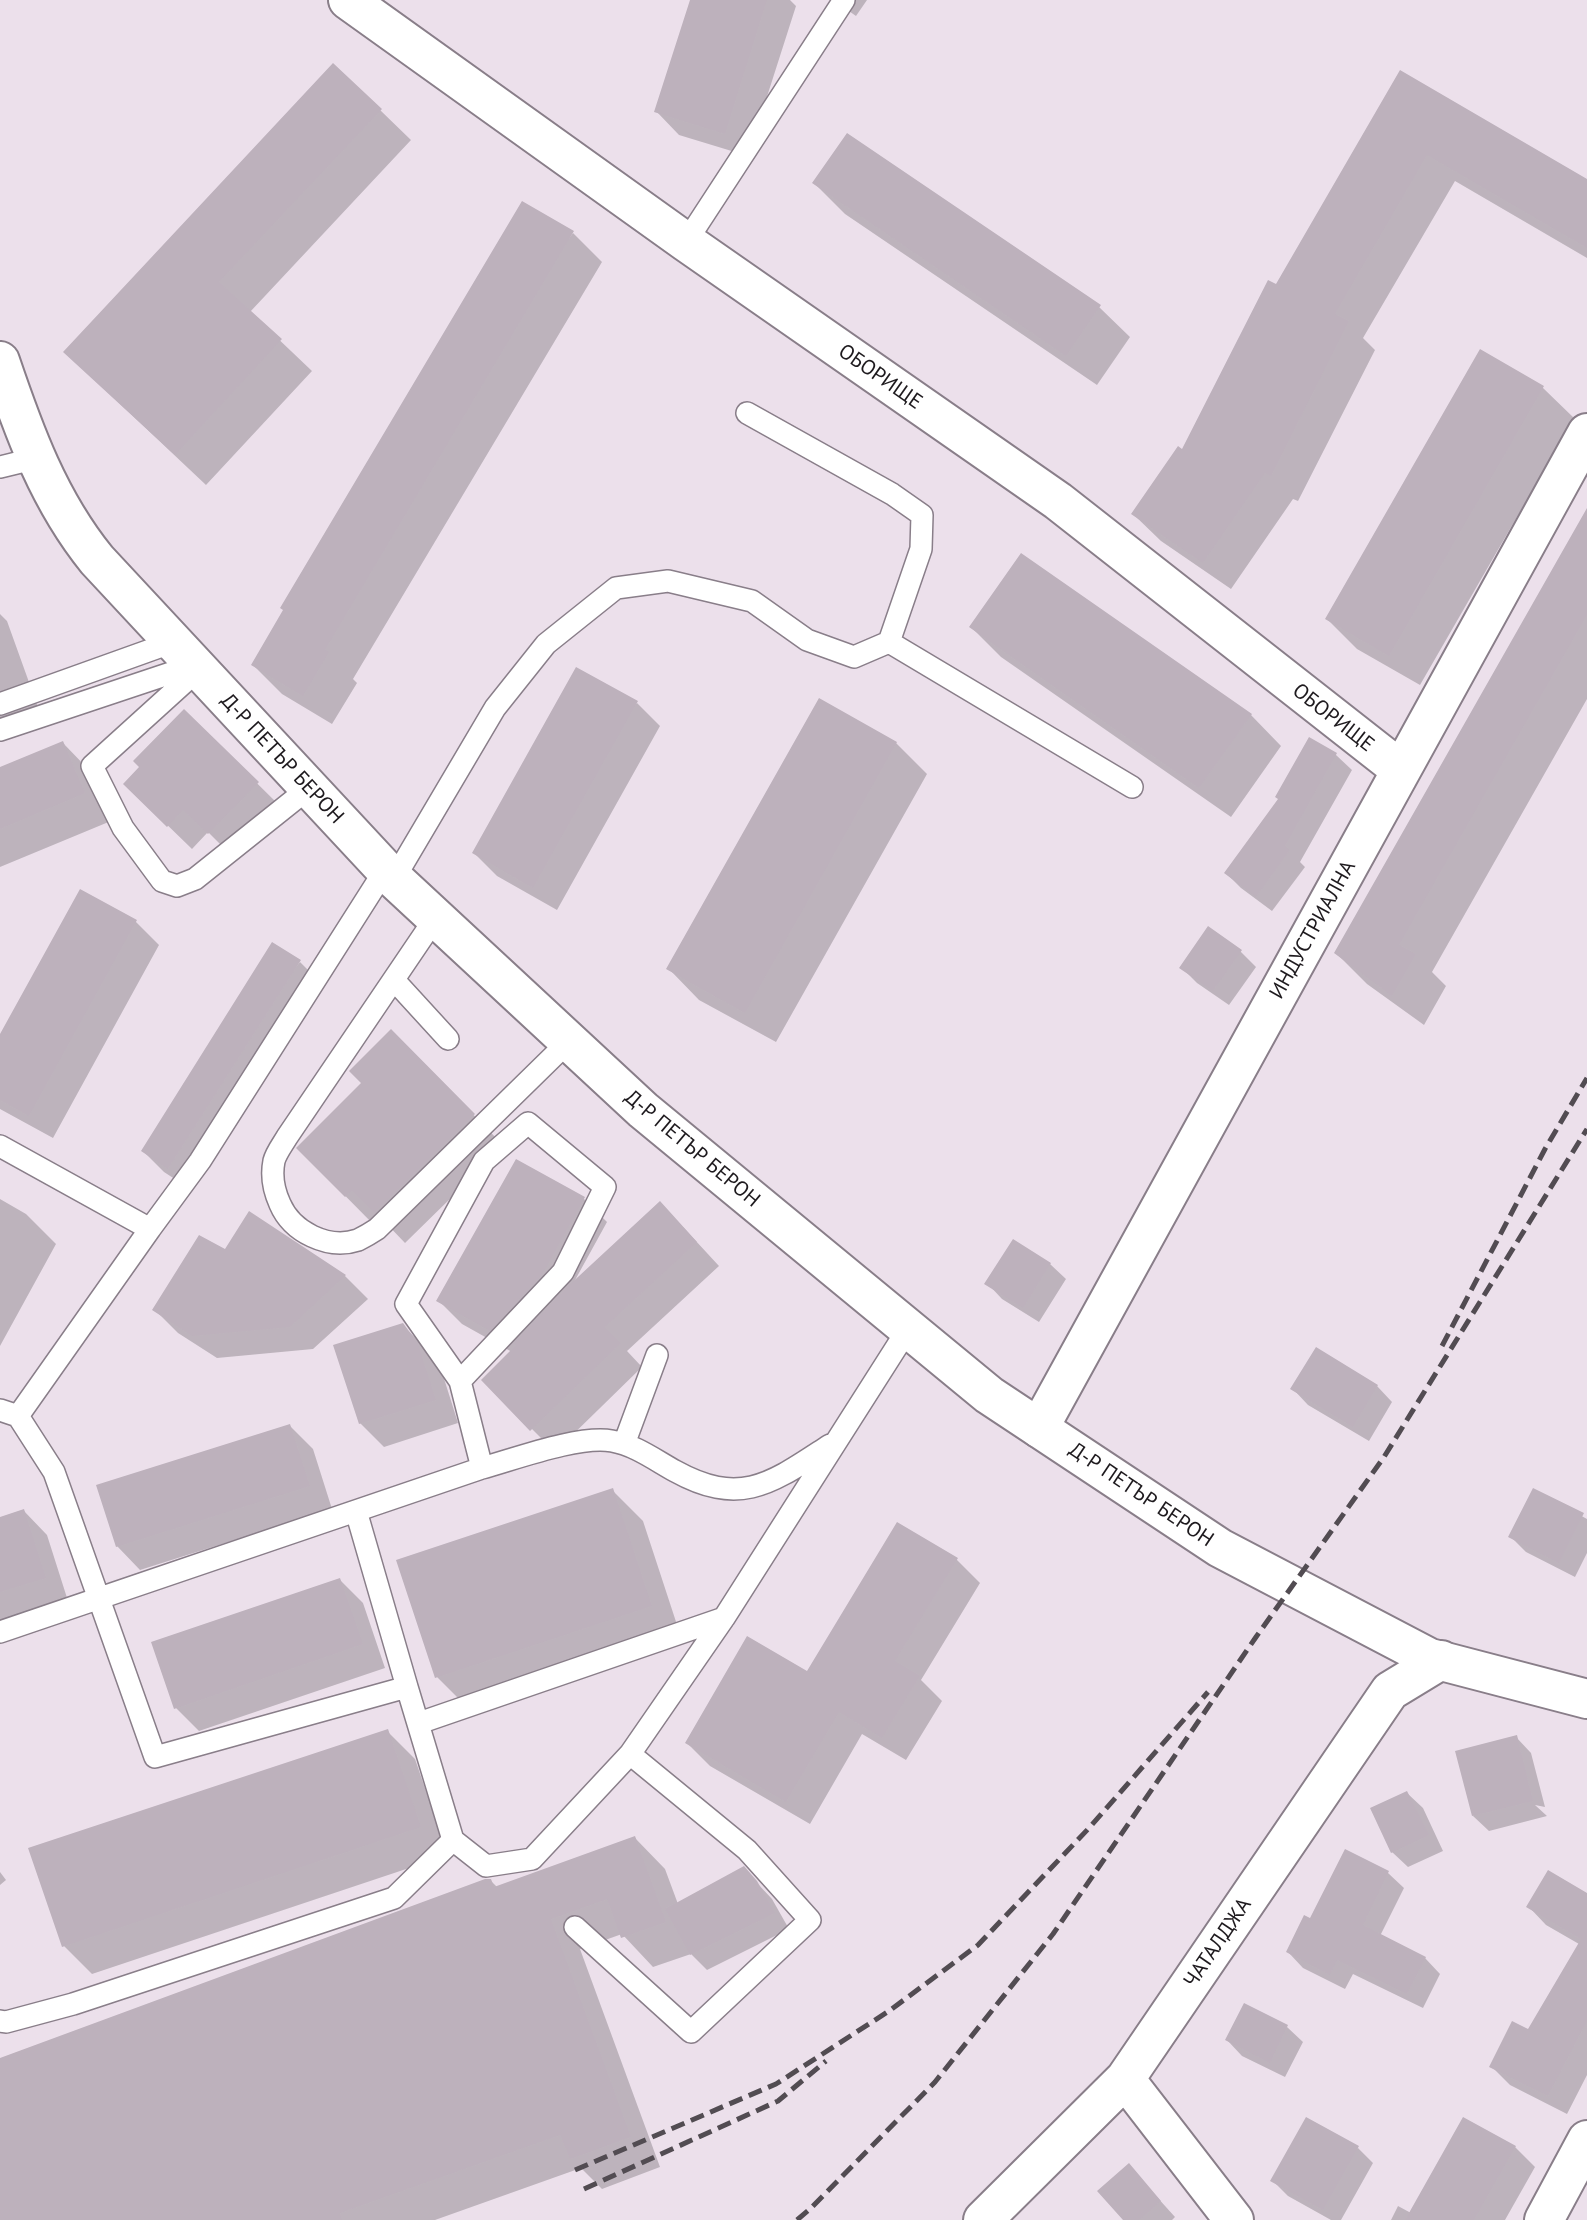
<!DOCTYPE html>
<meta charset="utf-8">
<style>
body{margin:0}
canvas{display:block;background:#ece0eb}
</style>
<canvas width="1587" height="2220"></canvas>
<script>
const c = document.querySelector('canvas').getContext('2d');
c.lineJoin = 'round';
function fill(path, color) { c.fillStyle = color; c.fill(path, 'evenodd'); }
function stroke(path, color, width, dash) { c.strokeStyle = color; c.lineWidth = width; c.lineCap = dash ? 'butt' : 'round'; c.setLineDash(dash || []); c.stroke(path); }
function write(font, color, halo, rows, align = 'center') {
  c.font = font + ' "PT Sans",sans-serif'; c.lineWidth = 5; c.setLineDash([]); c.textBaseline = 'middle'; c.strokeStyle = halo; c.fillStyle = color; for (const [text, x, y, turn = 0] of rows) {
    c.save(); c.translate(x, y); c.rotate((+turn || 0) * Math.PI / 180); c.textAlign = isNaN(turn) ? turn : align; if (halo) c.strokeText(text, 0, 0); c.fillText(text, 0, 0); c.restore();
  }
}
fill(new Path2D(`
 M 691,0 L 790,0 L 796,6 L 748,156 L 679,135 L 656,111 Z
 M 833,0 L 867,0 L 856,16 Z
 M 1400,73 L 1587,181 L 1587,258 L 1455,181 L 1363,338 L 1375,350 L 1298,501 L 1293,499 L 1231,589 L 1161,541 L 1133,514 L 1183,451 Z
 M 380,110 L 411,140 L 250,312 L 312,371 L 206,485 L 65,352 Z
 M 814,183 L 1099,307 L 1130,337 L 1097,385 L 845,214 Z
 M 573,233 L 602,262 L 353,679 L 357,683 L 332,724 L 282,694 L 253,665 Z
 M 1480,352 L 1543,388 L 1574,418 L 1420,685 L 1357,649 L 1327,619 Z
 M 1587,543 L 1587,699 L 1432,972 L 1446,986 L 1424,1025 L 1367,984 L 1336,953 Z
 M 0,614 L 7,621 L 39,710 L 0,724 Z
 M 971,627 L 1251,715 L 1281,746 L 1231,817 L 1001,657 Z
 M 637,703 L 660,726 L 557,910 L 497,876 L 474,853 Z
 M 184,711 L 281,807 L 232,856 L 208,832 L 192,849 L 125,784 L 142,767 Z
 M 1310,740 L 1336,755 L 1352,770 L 1300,862 L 1305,867 L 1272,911 L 1241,888 L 1226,873 L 1280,800 Z
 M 63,743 L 90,771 L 111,821 L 0,867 L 0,769 Z
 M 896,743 L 927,774 L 776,1042 L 699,1000 L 669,969 Z
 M 81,891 L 136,922 L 159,945 L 53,1138 L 0,1109 L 0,1037 Z
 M 1240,951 L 1256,967 L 1229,1005 L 1197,983 L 1181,967 Z
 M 300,962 L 321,983 L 190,1189 L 164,1172 L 143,1151 Z
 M 391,1031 L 504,1146 L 405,1243 L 383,1220 L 376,1227 L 298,1148 L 363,1083 Z
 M 516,1161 L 584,1199 L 607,1222 L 574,1282 L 683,1227 L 719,1266 L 627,1351 L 642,1367 L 555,1452 L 483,1380 L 512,1352 L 462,1324 L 439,1301 Z
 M 0,1199 L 26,1214 L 56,1244 L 0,1346 Z
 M 226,1251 L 345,1276 L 368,1299 L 313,1349 L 217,1358 L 178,1333 L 155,1310 Z
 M 1050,1264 L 1066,1279 L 1039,1322 L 1002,1299 L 987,1283 Z
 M 403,1325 L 426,1349 L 441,1369 L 458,1423 L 384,1447 L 360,1423 Z
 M 1377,1386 L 1392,1402 L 1369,1441 L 1308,1405 L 1293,1389 Z
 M 290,1426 L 313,1449 L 332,1509 L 140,1570 L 117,1546 Z
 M 612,1490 L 643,1521 L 681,1637 L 467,1707 L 437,1677 Z
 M 1534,1490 L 1587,1519 L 1587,1553 L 1575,1577 L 1526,1552 L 1511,1537 Z
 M 24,1511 L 47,1535 L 68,1601 L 0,1622 L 0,1519 Z
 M 956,1559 L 980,1583 L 921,1680 L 942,1701 L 906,1760 L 862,1734 L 810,1824 L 710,1766 L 687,1743 L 808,1673 Z
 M 340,1580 L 363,1603 L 385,1668 L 199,1731 L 176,1708 Z
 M 387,1731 L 415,1759 L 448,1855 L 92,1974 L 64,1946 L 30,1850 Z
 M 1516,1737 L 1531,1753 L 1545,1807 L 1535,1805 L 1547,1816 L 1489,1831 L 1473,1816 Z
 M 1407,1793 L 1423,1808 L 1443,1851 L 1408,1867 L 1392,1852 Z
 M 635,1838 L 665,1869 L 678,1904 L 743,1868 L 772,1899 L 789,1929 L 707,1970 L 691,1954 L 653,1967 L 622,1934 L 580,1949 L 660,2167 L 602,2189 L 581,2168 L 435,2220 L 0,2220 L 0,2060 L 490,1880 L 498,1888 Z
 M 1346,1851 L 1388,1873 L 1404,1888 L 1380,1936 L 1425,1958 L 1440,1974 L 1423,2008 L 1353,1974 L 1345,1989 L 1303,1968 L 1288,1952 L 1311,1920 Z
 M 0,1872 L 6,1880 L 0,1885 Z
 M 1587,1895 L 1587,2075 L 1567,2114 L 1510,2085 L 1491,2066 L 1529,2031 L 1579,1944 L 1546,1925 L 1528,1906 Z
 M 1287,2027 L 1303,2042 L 1285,2077 L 1242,2056 L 1227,2040 Z
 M 1515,2147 L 1535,2167 L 1505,2220 L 1391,2220 L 1398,2206 L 1411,2213 Z
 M 1358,2148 L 1373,2163 L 1341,2220 L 1331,2220 L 1288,2196 L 1273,2181 Z
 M 1129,2166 L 1175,2217 L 1172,2220 L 1125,2220 Z`), '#0003');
fill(new Path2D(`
 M 690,0 L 767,0 L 725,134 L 654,112 Z
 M 333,63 L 382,109 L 219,282 L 282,339 L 175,455 L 63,352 Z
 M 1400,70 L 1587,179 L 1587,248 L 1427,155 L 1335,314 L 1349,321 L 1271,476 L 1265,473 L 1203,563 L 1131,514 L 1178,446 L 1182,449 L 1268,280 L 1276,284 Z
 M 847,133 L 1101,305 L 1066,356 L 812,183 Z
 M 522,201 L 574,231 L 325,650 L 329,652 L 303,696 L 251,665 L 283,610 L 280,608 Z
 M 1480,349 L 1544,386 L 1389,656 L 1325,619 Z
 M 1587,508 L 1587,615 L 1399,945 L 1416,954 L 1392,996 L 1334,953 Z
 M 1021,553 L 1252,714 L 1199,788 L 969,627 Z
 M 576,667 L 638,701 L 533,888 L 472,853 Z
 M 819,698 L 897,742 L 745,1013 L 666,969 Z
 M 184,709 L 259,782 L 208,834 L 183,810 L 167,827 L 123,784 L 139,767 L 133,761 Z
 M 1309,737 L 1337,753 L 1285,846 L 1290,850 L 1256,897 L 1224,873 L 1278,799 L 1275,797 Z
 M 63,741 L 85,793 L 0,829 L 0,767 Z
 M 80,889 L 137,920 L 29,1116 L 0,1100 L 0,1034 Z
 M 1208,926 L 1242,950 L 1213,991 L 1179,968 Z
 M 272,942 L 301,960 L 168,1169 L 141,1151 Z
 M 391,1029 L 475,1114 L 374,1213 L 352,1191 L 345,1197 L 296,1148 L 361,1083 L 349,1071 Z
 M 516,1159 L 585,1197 L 542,1275 L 490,1331 L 436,1301 Z
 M 660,1201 L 697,1242 L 605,1327 L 621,1343 L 530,1431 L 481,1380 L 516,1345 L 513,1344 L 565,1289 Z
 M 249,1211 L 346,1275 L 290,1327 L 192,1336 L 152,1310 L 199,1235 L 225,1249 Z
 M 1013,1239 L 1051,1263 L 1023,1308 L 984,1284 Z
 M 403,1323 L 418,1344 L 436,1400 L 359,1424 L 333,1345 Z
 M 1316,1347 L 1378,1385 L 1353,1427 L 1290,1389 Z
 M 290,1424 L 310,1486 L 116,1547 L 96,1485 Z
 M 613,1488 L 652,1606 L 435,1678 L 396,1560 Z
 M 1533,1488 L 1584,1513 L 1559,1563 L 1508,1537 Z
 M 24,1509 L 46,1578 L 0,1592 L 0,1517 Z
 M 897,1522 L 958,1558 L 895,1661 L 920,1676 L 882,1738 L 839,1712 L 786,1802 L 685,1743 L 747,1636 L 807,1671 Z
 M 340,1578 L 363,1644 L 174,1709 L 151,1642 Z
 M 388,1729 L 421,1827 L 62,1947 L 28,1848 Z
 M 1517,1735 L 1533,1801 L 1472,1816 L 1455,1751 Z
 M 1407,1791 L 1429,1835 L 1391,1853 L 1370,1808 Z
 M 635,1836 L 666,1922 L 621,1938 L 607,1899 L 551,1919 L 631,2137 L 570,2159 L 560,2135 L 340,2213 L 342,2220 L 0,2220 L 0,2058 L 485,1879 L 491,1879 L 494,1887 Z
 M 1345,1849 L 1389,1871 L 1363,1925 L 1426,1957 L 1407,1994 L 1337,1960 L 1330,1975 L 1286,1952 L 1304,1915 L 1310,1918 Z
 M 744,1866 L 757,1881 L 775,1913 L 690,1955 L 665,1909 Z
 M 1548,1870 L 1587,1893 L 1587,2021 L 1548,2096 L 1489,2067 L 1512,2021 L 1528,2029 L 1581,1939 L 1526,1907 Z
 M 1244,2003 L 1288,2025 L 1270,2063 L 1225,2040 Z
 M 1306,2117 L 1359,2146 L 1323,2210 L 1270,2181 Z
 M 1463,2117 L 1516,2146 L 1474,2220 L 1405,2220 Z
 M 1129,2163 L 1161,2201 L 1139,2220 L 1123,2220 L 1097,2191 Z`), '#bdb1bc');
const service = new Path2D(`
 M 686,242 L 844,0
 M 0,467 L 37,458
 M 889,642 L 1132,787
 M 199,669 L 92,766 L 123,828 L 162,881 L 177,886 L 195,879 L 309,788
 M 0,704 L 173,642
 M 0,730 L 195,665
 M 394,879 L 495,708 L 546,644 L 616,588 L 668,581 L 752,601 L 807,640 L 854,657 L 889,642 L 921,549 L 922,515 L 892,494 L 747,413
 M 436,917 L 287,1137 C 283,1144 276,1153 274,1161 C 271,1176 274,1191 280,1204 C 292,1232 328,1250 358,1240 C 364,1237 371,1233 377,1229 L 569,1041
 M 394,980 L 448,1039
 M 0,1146 L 150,1229 L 18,1416
 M 150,1229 L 200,1161 L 385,870
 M 0,1410 L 18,1416 L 54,1472 L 155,1757 L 407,1687 L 453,1840 L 394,1898 L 73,2004 L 6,2022 L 0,2021
 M 624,1444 L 657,1355
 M 482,1468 C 515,1459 579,1435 612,1441 C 635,1445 655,1460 675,1471 C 742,1508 773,1482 830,1445
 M 356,1511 L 407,1687
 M 0,1632 L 482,1468 L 460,1381 L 406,1304 L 484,1161 L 528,1123 L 605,1187 L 563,1272 L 460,1381
 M 419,1723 L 724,1618
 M 453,1840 L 486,1866 L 532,1859 L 630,1754 L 724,1618 L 908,1329
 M 575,1927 L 691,2032 L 810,1920 L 747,1850 L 630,1754`);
const minor = new Path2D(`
 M 348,0 L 686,242 L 1058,501 L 1401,770
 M 1039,1428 L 1587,433
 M 1125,2079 L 1234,2220
 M 983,2220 L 1125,2079 L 1390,1691 L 1441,1660
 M 1544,2220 L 1587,2140`);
const tertiary = new Path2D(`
 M 0,361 C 24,432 49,501 97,560 L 394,879 L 643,1110 L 989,1395 L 1220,1548 L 1430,1658 L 1587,1699`);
stroke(service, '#897e89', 24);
stroke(minor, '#897e89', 42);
stroke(tertiary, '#897e89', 42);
stroke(service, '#fff', 21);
stroke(minor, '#fff', 38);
stroke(tertiary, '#fff', 38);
stroke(new Path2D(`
 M 1442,1346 L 1545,1149 L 1587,1078
 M 575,2170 L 776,2084 L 889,2011 L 978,1945 L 1090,1827 L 1208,1692
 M 584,2189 L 778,2101 L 826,2061
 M 797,2220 L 810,2209 L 935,2082 L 1053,1934 L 1256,1637 L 1384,1457 L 1587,1129`), '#524c52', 5, [14, 7]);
write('21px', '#1e1a1e', '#fff', [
 ["ОБОРИЩЕ",880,377,35],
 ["ОБОРИЩЕ",1333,718,38],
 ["Д-Р ПЕТЪР БЕРОН",282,759,47],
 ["ИНДУСТРИАЛНА",1313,930,-61],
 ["Д-Р ПЕТЪР БЕРОН",692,1149,40],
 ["Д-Р ПЕТЪР БЕРОН",1141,1495,34],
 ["ЧАТАЛДЖА",1218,1943,-56]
]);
</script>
